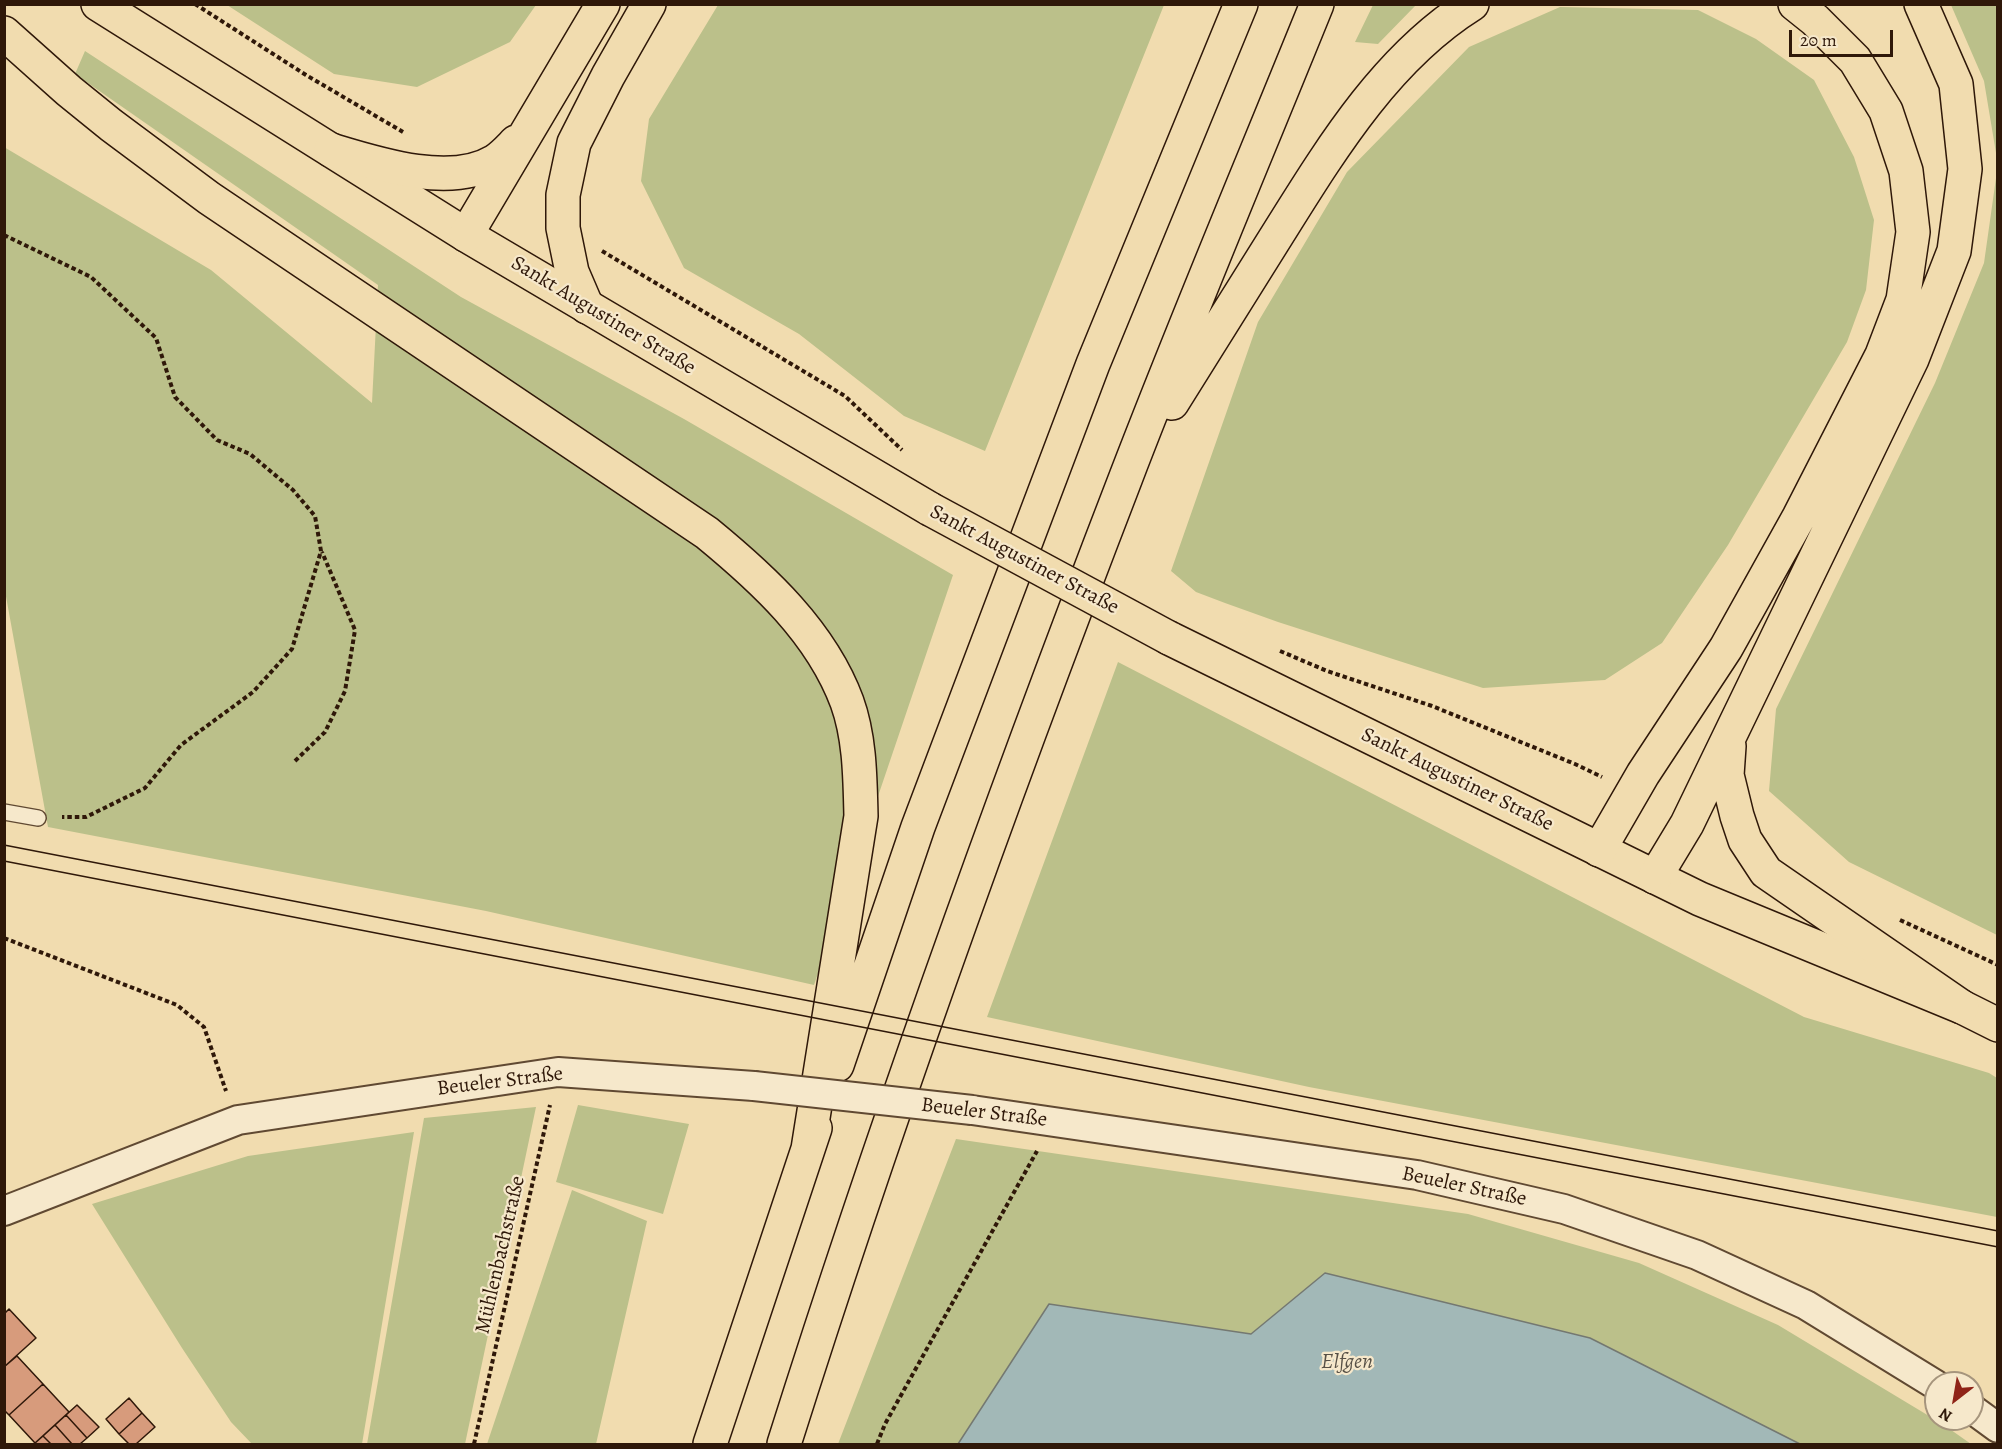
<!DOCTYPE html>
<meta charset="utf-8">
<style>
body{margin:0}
#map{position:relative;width:2002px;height:1449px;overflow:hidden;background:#f1dcaf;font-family:Alegreya,serif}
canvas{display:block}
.frame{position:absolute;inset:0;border:6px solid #2f1809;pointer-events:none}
.north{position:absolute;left:1924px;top:1371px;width:60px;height:60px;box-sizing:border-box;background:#f6e8cb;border:2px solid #a6957d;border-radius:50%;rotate:211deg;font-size:16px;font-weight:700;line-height:24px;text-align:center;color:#2f1809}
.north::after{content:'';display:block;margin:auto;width:21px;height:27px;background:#8f2418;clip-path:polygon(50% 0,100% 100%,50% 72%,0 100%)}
.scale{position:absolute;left:1789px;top:30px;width:104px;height:27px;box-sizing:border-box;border:3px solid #2f1809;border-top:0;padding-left:8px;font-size:18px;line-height:21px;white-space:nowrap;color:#2f1809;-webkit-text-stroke:4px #f6e8cb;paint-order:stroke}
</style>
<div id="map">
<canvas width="2002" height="1449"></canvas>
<div class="frame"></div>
<div class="north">N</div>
<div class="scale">20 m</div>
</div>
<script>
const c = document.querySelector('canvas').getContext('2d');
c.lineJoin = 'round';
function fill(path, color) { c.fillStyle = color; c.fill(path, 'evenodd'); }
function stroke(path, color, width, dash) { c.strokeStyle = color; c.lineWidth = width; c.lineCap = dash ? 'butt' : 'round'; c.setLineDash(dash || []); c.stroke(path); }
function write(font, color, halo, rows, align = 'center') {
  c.font = font + ' Alegreya,serif'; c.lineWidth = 4.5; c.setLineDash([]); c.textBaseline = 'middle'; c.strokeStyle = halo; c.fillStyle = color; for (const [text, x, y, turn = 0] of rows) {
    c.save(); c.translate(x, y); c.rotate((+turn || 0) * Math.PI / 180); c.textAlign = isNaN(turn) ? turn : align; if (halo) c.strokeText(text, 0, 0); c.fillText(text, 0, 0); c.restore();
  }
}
fill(new Path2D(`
 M 227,5 L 226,5 L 536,5 L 510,42 L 417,87 L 334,74 Z
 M 718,5 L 1164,5 L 985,451 L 904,416 L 799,334 L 684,268 L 641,181 L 649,119 Z
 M 1373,5 L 1373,4 L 1416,5 L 1378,44 L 1355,42 Z
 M 1951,5 L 1997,5 L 1997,159 L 1984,81 Z
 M 1560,7 L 1698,10 L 1756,39 L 1814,80 L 1854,157 L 1874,220 L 1866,290 L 1847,342 L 1728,545 L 1662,643 L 1605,680 L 1483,688 L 1278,622 L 1225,603 L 1196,592 L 1171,571 L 1258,322 L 1347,172 L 1469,47 Z
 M 85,51 L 461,297 L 684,419 L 953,575 L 814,985 L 486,911 L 48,827 L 5,591 L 4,147 L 211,270 L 372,403 L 378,285 L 75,74 Z
 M 1997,171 L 1998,935 L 1997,935 L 1849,862 L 1769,791 L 1776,709 L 1935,383 L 1984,263 Z
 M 1118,662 L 1804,1017 L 1989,1073 L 1997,1078 L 1997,1217 L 1309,1087 L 987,1017 Z
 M 578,1105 L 689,1124 L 663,1214 L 556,1182 Z
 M 536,1107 L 465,1444 L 367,1444 L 424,1118 Z
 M 414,1132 L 362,1444 L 252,1444 L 231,1422 L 182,1348 L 92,1204 L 248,1156 Z
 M 956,1139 L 1468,1214 L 1639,1263 L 1778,1325 L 1944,1425 L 1971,1444 L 1800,1444 L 1590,1338 L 1325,1273 L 1251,1334 L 1049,1304 L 958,1444 L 838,1444 Z
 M 572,1190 L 647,1221 L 596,1444 L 487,1444 Z`), '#bbc08a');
const water = new Path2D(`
 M 1325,1273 L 1590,1338 L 1800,1444 L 958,1444 L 1049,1304 L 1251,1334 Z`);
fill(water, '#a2b8b7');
stroke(water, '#747871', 1.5);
const building = new Path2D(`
 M 9,1309 L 36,1338 L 4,1367 L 4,1314 Z
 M 17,1356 L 43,1384 L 9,1415 L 4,1410 L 4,1367 Z
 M 43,1384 L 69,1412 L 35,1443 L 9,1415 Z
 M 129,1398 L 142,1413 L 119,1434 L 106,1419 Z
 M 77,1405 L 99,1427 L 87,1438 L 66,1415 Z
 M 142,1413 L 155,1427 L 136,1444 L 129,1444 L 119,1434 Z
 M 66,1415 L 87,1438 L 80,1444 L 72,1444 L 55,1425 Z
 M 55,1425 L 72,1444 L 51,1444 L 43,1436 Z
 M 43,1436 L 51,1444 L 34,1444 Z`);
fill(building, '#d79b7c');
stroke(building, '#2f1809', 1.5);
const lane = new Path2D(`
 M 4,812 L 38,818`);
const street = new Path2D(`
 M 972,1110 L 1417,1175 L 1564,1209 L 1697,1255 L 1806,1305 L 1936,1385
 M 4,1211 L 238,1120 L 558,1072 L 754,1086
 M 1972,1409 L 1998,1428`);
const primary = new Path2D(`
 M 98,4 L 466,235 L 930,509
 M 1169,638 L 1700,899 L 1962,1007 L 1998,1025`);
const highway = new Path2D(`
 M 4,33 L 69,91 L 111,125 L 209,198 L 707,533 C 763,579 821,632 847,702 C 860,738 860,778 861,816 L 808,1149
 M 331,150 C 377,164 451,188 495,161 C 503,156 510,148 516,142
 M 466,235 L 603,4
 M 587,307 L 572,272 L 563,228 L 563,195 L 574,143 L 608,76 L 649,4
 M 1172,403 C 1206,349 1240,294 1274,240 C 1328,154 1384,59 1472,4
 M 1729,746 L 1727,775 L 1737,816 L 1745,840 L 1766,872 L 1962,1007
 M 1599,850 L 1643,774 L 1726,648 L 1799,517 L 1882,355 L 1903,300 L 1913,232 L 1906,171 L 1886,111 L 1855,60 L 1815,20 L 1795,4
 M 1655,877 L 1687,824 L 1912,359 L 1954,251 L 1965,169 L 1956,84 L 1921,4
 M 837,1065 L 918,827 L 1093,364 L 1241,4
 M 710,1444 L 815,1128
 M 784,1444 C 887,1118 1003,796 1126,477 C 1187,318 1253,162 1317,4`);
stroke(lane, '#604932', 18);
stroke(street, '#604932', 32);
stroke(primary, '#2f1809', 36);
stroke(highway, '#2f1809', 36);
stroke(new Path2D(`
 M 195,4 L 306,75 L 403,132
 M 4,235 L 91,277 L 156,338 L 175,397 L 217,440 L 250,454 L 293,490 L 315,516 L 321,551 L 292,649 L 253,692 L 181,745 L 145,788 L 86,817 L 62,817
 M 602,251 L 845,396 L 902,450
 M 1280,651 L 1327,671 L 1432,706 L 1575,764 L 1602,777
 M 295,761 L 325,732 L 345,691 L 355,630 L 322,552
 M 1900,920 L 1998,965
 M 4,938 L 177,1005 L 204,1027 L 226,1091
 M 474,1444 L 550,1105
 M 877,1444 L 885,1424 L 1037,1151`), '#2f1809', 4, [4.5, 3]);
stroke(lane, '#f6e8cb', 15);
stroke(street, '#f6e8cb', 28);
stroke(primary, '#f1dcaf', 33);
stroke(highway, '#f1dcaf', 33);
stroke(new Path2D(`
 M 4,845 L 1998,1231
 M 4,861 L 1998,1247`), '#2f1809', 1.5);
const streetBridge = new Path2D(`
 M 754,1086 L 972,1110`);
const primaryBridge = new Path2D(`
 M 930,509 L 1169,638`);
stroke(streetBridge, '#604932', 32, []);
stroke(primaryBridge, '#2f1809', 36, []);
stroke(streetBridge, '#f6e8cb', 28);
stroke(primaryBridge, '#f1dcaf', 33);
write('21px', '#2f1809', '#f6e8cb', [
 ["Sankt Augustiner Straße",603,316,31],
 ["Sankt Augustiner Straße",1024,560,28],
 ["Sankt Augustiner Straße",1457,780,26],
 ["Beueler Straße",500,1082,-7],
 ["Beueler Straße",984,1113,7],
 ["Beueler Straße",1464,1187,12],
 ["Mühlenbachstraße",501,1255,-77]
]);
write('italic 22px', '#575046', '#f6e8cb', [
 ["Elfgen",1347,1363]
]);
</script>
